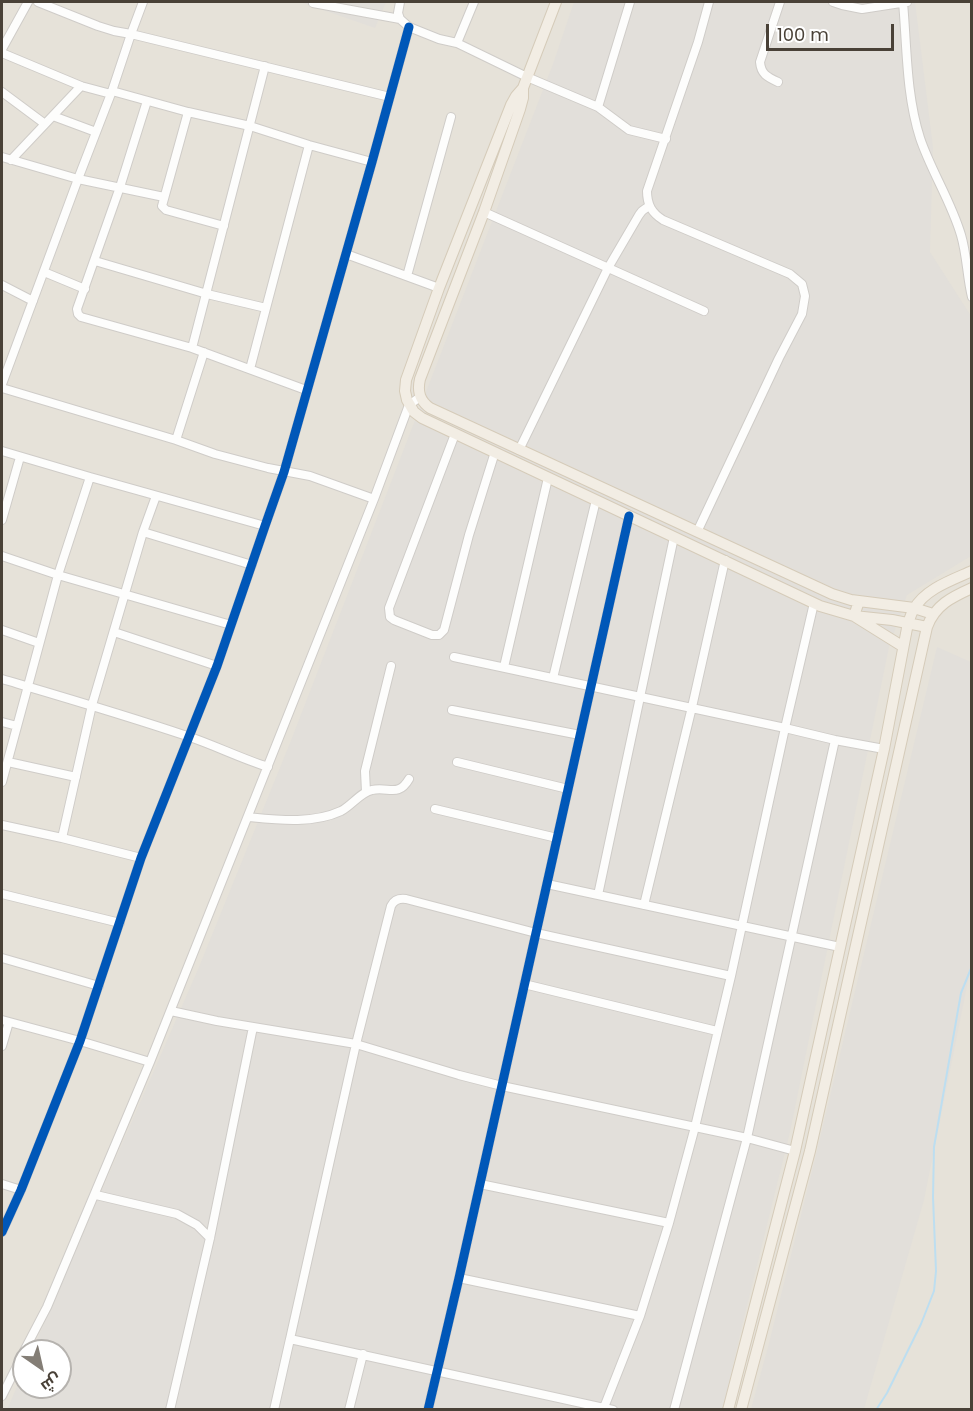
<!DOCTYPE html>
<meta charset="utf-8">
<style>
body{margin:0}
#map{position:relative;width:973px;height:1411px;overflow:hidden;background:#f2f0ec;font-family:Poppins,Cairo,sans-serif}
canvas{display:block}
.frame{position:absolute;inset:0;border:3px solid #494137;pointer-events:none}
.north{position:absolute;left:12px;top:1339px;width:60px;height:60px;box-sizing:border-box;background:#fff;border:2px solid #b6b3af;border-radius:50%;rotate:146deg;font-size:16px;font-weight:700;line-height:24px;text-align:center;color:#494137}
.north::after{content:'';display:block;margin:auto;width:21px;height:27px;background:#847e76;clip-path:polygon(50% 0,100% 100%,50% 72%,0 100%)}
.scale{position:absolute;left:766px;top:24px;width:128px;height:27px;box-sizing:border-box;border:3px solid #494137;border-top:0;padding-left:8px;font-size:18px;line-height:21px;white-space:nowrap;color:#494137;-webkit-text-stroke:4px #fff;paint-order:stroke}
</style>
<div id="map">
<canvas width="973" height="1411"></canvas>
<div class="frame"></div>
<div class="north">ش</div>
<div class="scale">100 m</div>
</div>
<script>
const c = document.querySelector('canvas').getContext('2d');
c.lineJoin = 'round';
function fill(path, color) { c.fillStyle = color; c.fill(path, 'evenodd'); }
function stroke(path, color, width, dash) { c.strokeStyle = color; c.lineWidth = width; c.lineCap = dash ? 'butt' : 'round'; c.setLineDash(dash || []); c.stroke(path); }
fill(new Path2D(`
 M 2,2 L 971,2 L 971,1409 L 2,1410 ZM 24,1351 L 60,1351 L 60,1387 L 24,1387 Z`), '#e6e2d9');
fill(new Path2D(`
 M 300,2 L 386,2 L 375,28 Z
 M 574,2 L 915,2 L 933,147 L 930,252 L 971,316 L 971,556 L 907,595 L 889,647 L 790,1132 L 742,1326 L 723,1409 L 7,1410 L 24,1370 L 24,1387 L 60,1387 L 60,1351 L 32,1351 L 199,967 L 290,743 L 553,64 Z
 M 937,647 L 971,662 L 972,961 L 924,1200 L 864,1409 L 751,1409 L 768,1347 L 816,1155 Z`), '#e2dfda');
stroke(new Path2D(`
 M 876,1410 L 887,1393 L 921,1324 L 934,1291 L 936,1271 L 933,1197 L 934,1147 L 961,993 L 972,966`), '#bddef0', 2);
const minor = new Path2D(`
 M 38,2 L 98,26 L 114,31 L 131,34 L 390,97
 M 400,2 L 398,13 L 400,19 L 409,27 L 439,39 L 457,43 L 527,77 L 598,107 L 629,130 L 666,139
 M 833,2 L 842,5 L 862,9 L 907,2
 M 903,2 C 907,47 906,94 920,138 C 931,171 951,201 961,235 C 967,255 967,277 972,297
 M 313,3 L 400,19
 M 457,43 L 474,2
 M 2,49 L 28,2
 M 2,53 L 81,86 L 111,94
 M 778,82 C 767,77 761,74 760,62 L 780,2
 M 112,91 L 188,112 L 250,126 L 309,145 L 372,162
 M 2,92 L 45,124
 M 147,101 L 120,187 L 77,309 L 78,314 L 81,317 L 192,348 L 306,390
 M 598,107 L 630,2
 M 188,112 L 162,206 L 166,210 L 224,226
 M 53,116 L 96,132
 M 2,157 L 78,179 L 164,197
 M 11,160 L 81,86
 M 484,212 L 704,311
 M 346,254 L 439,288
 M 95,261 L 207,294 L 266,308
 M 44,272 L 85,289
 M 407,276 L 451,117
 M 2,285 L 33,301
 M 192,348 L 265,66
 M 250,369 L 309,145
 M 2,384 L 78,179 L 112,91 L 131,34 L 143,2
 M 2,388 L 176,440 L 215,454 L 268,468 L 310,476 L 374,499
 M 455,434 L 389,608 L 390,617 L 394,620 L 432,635 L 439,635 L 444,630 L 469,535 L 495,452
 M 176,440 L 204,352
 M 519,450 L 608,268 L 639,215 L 642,211 L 649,206
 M 2,451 L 90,477 L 265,526
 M 2,520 L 20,457
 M 143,532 L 252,565
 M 697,532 L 779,358 L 802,314 L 805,296 L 802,284 L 790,274 L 663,220 C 652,213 647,205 647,191 L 698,42 L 709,2
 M 2,556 L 58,575 L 231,625
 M 2,630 L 39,643
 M 114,632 L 217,666
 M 454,657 L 785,728 L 835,740 L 884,749
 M 504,667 L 548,478
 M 553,678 L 596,500
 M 2,679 C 63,697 125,715 187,736 C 214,745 240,758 268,767
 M 452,710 L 580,735
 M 2,722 L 17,726
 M 8,762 L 76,777
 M 457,762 L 568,789
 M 2,782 L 58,575 L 90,477
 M 366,792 L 365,771 L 391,666
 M 435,809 L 557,838
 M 248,817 C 279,820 313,824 341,811 C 352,805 361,792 372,790 C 388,786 398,798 409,779
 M 2,825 L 62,838 L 141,858
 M 62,838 L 92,705 L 143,532 L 156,496
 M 547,884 L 840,947
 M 2,894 L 120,923
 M 598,895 L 674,537
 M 644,905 L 692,707 L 725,560
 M 2,958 L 99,986
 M 524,984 L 717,1031
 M 171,1011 L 217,1021 L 356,1044 L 459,1075 L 502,1086 L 747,1138 L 795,1151
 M 2,1020 L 80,1041 L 150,1062
 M 2,1046 L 9,1022
 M 2,1184 L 21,1190
 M 480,1184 L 669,1223
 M 96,1195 L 177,1214 L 197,1225 L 210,1238
 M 2,1232 L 21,1190 L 80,1041 L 141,858 L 217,666 L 265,526 L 284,472 L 372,162 L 409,27
 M 459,1278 L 640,1316
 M 290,1339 L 356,1044 L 391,906 C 394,900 399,898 406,899 L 536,933 L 731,976
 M 24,1351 L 47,1307 L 150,1062 L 374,499 L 409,405 L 420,397
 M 2,1396 L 24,1352
 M 170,1410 L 210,1238 L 253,1027
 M 274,1410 L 290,1339 L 613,1410
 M 349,1410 L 363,1354
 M 428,1410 L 459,1278 L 629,516
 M 603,1410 L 640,1316 L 669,1223 L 695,1127 L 731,976 L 785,728 L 814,603
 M 674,1410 L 747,1138 L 835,740`);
const major = new Path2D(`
 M 556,2 L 523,88 L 523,98 L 520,109 L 484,212 L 420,379 C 417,392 420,401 430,408 L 832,594 L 851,600 L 914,608 L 933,614
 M 523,88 L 516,96 L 511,105 L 439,288 L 406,380 L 405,391 L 407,400 L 414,412 L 422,418 L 820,606 L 854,616 L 892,620 L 927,627
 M 859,601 L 854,616 L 902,646
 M 728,1410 L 795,1151 L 884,749 L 908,623 C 910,619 911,613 914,609 C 925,589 952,580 972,571
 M 741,1410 L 810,1151 L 927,627 C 935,605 952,597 972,588`);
stroke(minor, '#cfccc8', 10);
stroke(major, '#d5cbb9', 12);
stroke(minor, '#fdfdfc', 8);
stroke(major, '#f2ede4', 10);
stroke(new Path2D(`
 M 2,1232 L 21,1190 L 80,1041 L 141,858 L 217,666 L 265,526 L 284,472 L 372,162 L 409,27
 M 428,1410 L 459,1278 L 629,516`), '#0057b8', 9);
</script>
